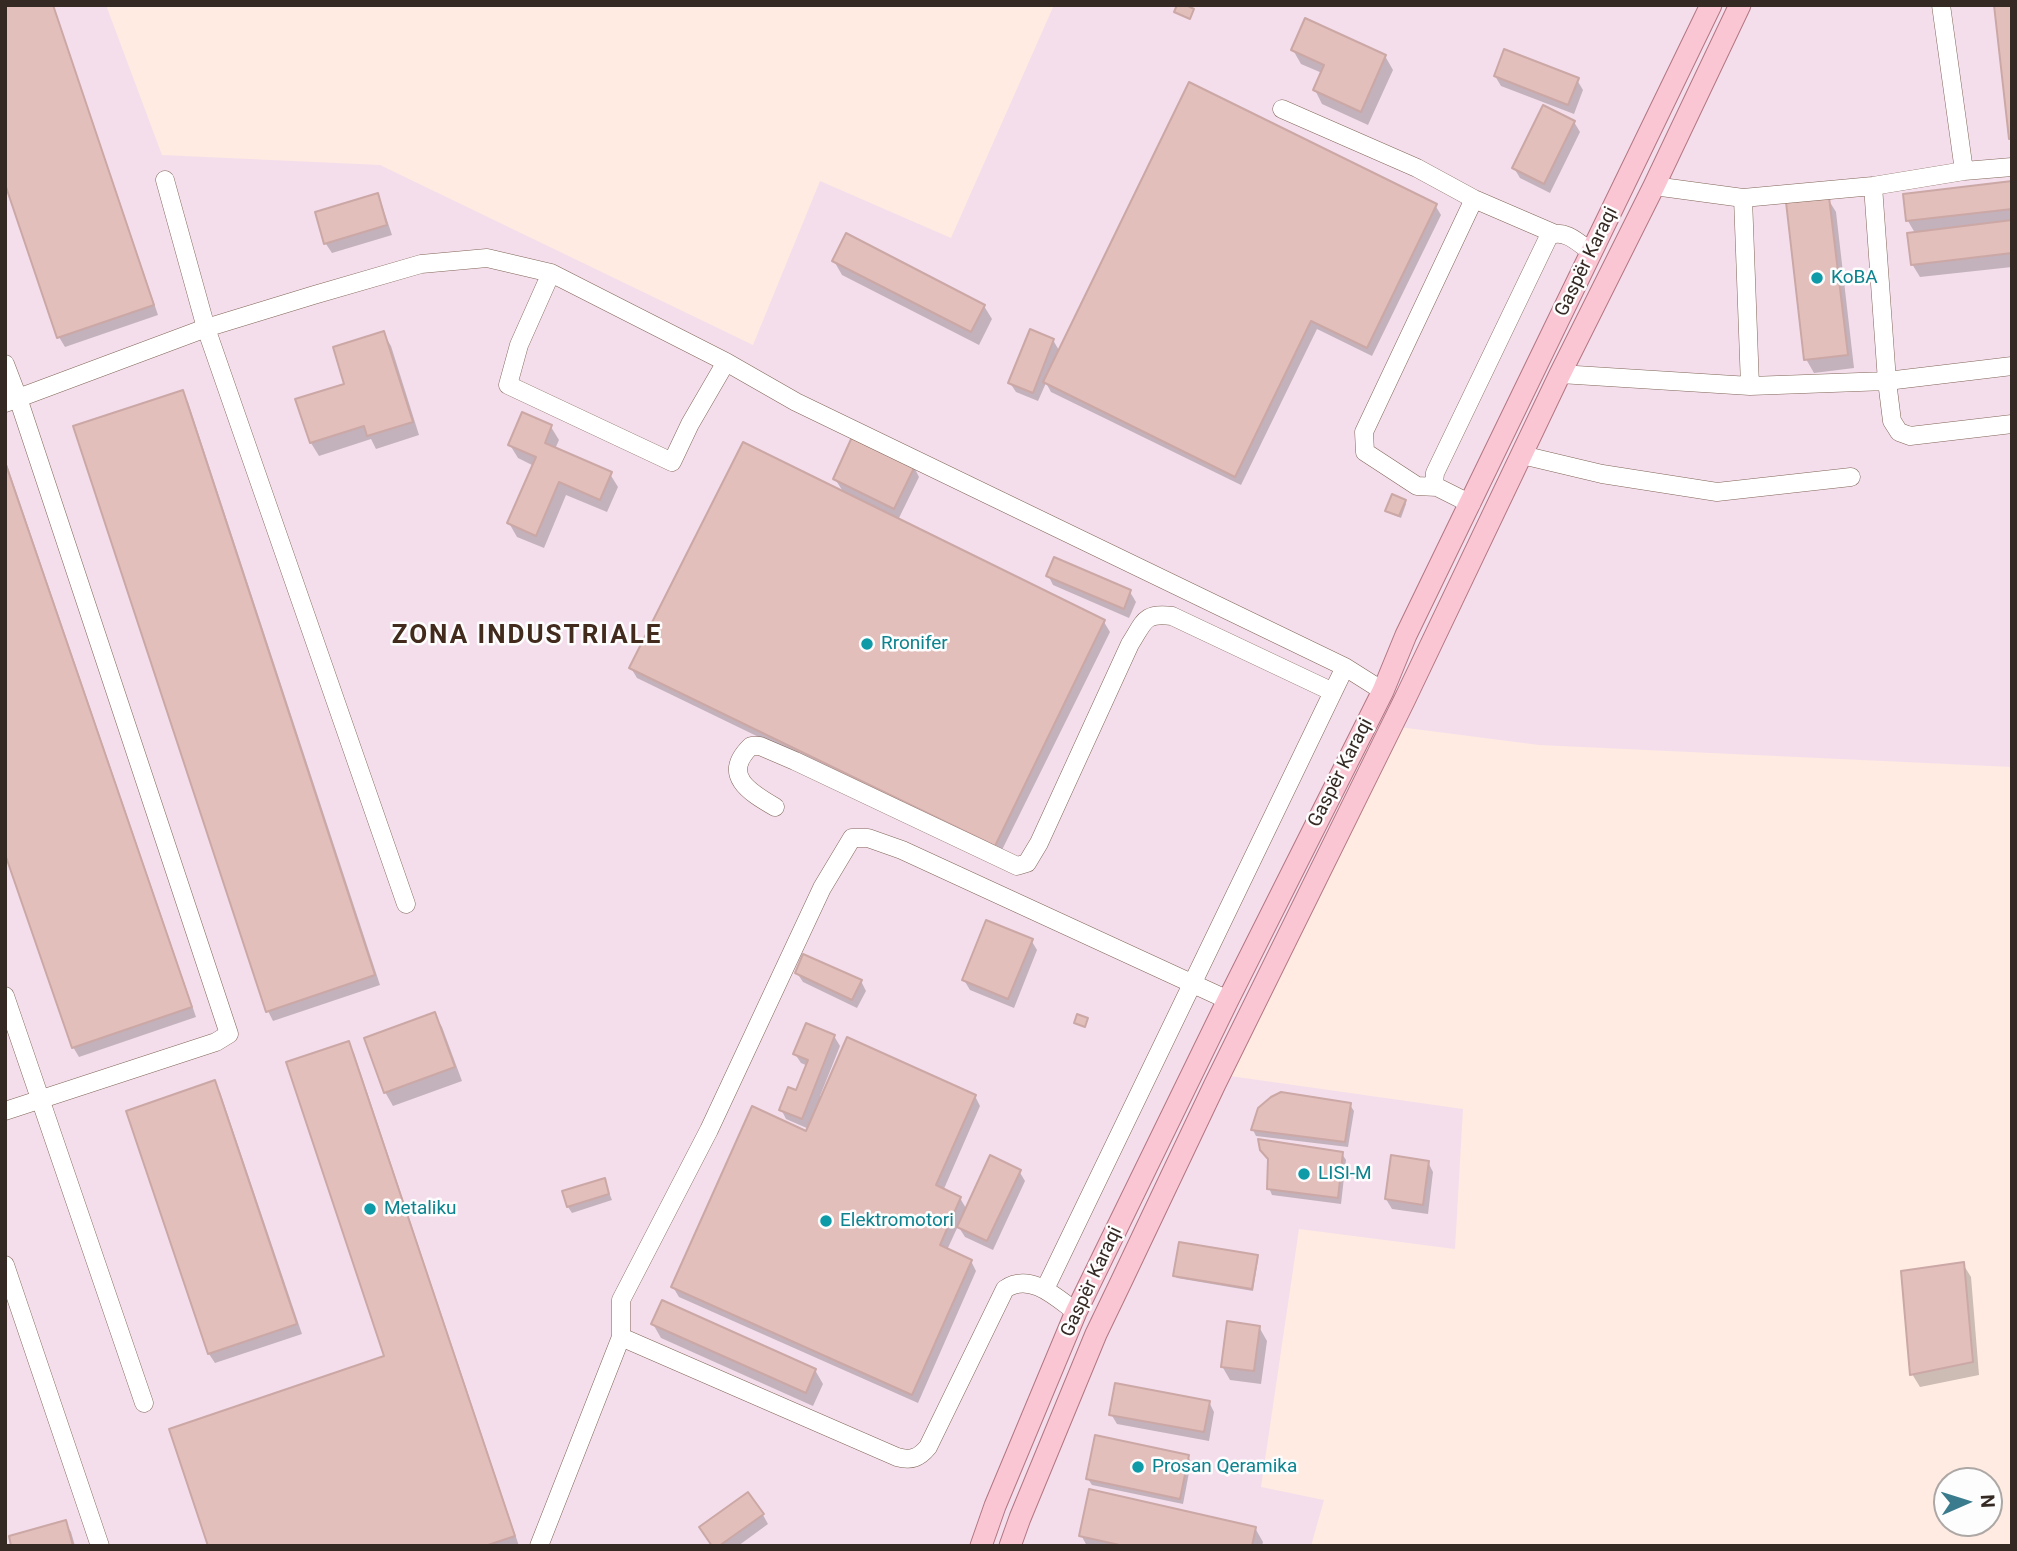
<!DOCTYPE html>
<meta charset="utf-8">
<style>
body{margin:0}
#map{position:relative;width:2017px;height:1551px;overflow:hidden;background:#ffebe1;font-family:Roboto,sans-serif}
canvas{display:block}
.frame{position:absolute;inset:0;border:7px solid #352923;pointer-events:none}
.north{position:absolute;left:1933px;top:1467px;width:70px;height:70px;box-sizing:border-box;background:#fdfdfd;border:2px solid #ada8a6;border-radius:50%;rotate:87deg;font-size:19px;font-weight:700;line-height:28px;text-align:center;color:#352923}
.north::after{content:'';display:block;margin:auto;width:24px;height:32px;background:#3a7c8d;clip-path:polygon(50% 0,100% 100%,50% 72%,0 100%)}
</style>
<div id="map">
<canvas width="2017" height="1551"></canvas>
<div class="frame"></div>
<div class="north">N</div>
</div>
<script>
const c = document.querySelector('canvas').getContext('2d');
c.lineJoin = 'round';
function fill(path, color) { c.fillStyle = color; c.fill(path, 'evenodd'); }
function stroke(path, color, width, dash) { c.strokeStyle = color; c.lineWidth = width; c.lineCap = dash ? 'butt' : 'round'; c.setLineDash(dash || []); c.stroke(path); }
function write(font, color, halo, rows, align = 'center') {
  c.font = font + ' Roboto,sans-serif'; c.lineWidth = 5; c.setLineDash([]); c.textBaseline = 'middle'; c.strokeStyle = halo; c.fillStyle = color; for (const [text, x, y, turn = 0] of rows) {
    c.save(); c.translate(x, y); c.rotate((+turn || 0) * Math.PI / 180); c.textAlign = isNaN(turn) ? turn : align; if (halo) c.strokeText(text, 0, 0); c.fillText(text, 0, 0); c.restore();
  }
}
fill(new Path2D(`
 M 5,5 L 106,5 L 162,155 L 380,165 L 753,345 L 820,181 L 951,238 L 1054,5 L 2012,5 L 2012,767 L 1539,745 L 1399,727 L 1230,1076 L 1463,1109 L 1455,1249 L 1299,1229 L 1261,1487 L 1324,1500 L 1311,1546 L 5,1546 Z`), '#f4deec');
fill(new Path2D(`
 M 5,5 L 53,5 L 158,315 L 65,347 L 59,337 Z
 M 1293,50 L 1385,56 L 1393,70 L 1368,125 L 1322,104 L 1315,90 L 1322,73 L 1301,64 Z
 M 1495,76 L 1577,80 L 1583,90 L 1574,114 L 1501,86 Z
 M 1574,122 L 1580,132 L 1550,193 L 1520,178 L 1514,168 Z
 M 2012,183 L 2012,267 L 1920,277 L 1912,264 L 1915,233 L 1908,221 Z
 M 377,195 L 382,205 L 392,235 L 332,253 L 326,244 L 317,214 Z
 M 1828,199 L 1836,212 L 1854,368 L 1814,373 L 1806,359 Z
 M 1435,205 L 1441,215 L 1372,356 L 1317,329 L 1241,485 L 1051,392 L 1046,383 L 1038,401 L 1016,392 L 1010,383 L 1053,340 L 1060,352 Z
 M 834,261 L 984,306 L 992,319 L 979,345 L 842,275 Z
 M 383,333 L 391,346 L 419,435 L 376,449 L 371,439 L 319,456 L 311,443 L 346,385 Z
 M 182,392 L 188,402 L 380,985 L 273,1021 L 268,1011 Z
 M 551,427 L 559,440 L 555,449 L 610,474 L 618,487 L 607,512 L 566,495 L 544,548 L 517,537 L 509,523 L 534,466 L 518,458 L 510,445 Z
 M 5,459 L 196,1017 L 79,1057 L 73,1047 L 5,849 Z
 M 914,467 L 919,477 L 898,520 L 1104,622 L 1110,632 L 1000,854 L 637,678 L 631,668 L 844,493 L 835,479 Z
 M 1404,501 L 1406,504 L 1401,518 L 1389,513 L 1387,511 Z
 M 1048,575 L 1130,592 L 1136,602 L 1129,618 L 1053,585 Z
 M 1031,940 L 1037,950 L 1014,1008 L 970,990 L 964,980 Z
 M 797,973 L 861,981 L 866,991 L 857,1008 L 803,982 Z
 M 434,1014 L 442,1027 L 462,1081 L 393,1106 L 385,1092 Z
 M 834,1036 L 840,1046 L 820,1096 L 975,1096 L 980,1106 L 943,1191 L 960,1198 L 967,1210 L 1019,1171 L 1025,1181 L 993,1250 L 965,1237 L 958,1226 L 947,1250 L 971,1261 L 976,1271 L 918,1403 L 679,1297 L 673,1287 L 807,1133 L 809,1129 L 786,1119 L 781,1109 L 797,1093 L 808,1066 L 801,1063 L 795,1054 Z
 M 348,1043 L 354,1053 L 519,1546 L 210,1546 L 387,1357 Z
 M 214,1082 L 220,1092 L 302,1334 L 215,1363 L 209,1354 L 128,1112 Z
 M 1350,1105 L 1354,1111 L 1348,1147 L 1256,1136 L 1253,1130 Z
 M 1342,1154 L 1346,1160 L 1341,1204 L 1272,1195 L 1269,1188 L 1269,1161 L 1266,1156 Z
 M 1428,1162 L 1433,1172 L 1428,1214 L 1392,1209 L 1386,1199 Z
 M 604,1180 L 612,1200 L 572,1213 L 568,1207 Z
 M 1257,1257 L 1258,1259 L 1253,1291 L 1177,1278 L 1175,1276 Z
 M 1963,1264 L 1971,1277 L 1979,1375 L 1920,1387 L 1912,1374 Z
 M 653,1324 L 815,1370 L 823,1384 L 813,1406 L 661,1338 Z
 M 1259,1327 L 1267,1341 L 1261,1384 L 1230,1380 L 1222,1366 Z
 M 1209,1402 L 1214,1412 L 1209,1441 L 1117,1424 L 1111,1414 Z
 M 1188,1456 L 1191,1462 L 1183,1504 L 1092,1485 L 1088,1479 Z
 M 763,1515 L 768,1524 L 738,1546 L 713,1546 Z
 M 65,1522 L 71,1532 L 75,1546 L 13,1546 Z
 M 1255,1528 L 1263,1542 L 1262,1546 L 1087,1546 L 1081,1535 Z`), '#0003');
const building = new Path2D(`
 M 5,5 L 53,5 L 154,305 L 57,338 L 5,184 Z
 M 1177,5 L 1186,5 L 1194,9 L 1190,19 L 1174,12 Z
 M 1994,5 L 2012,5 L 2012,139 L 2009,139 Z
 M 1305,18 L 1386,55 L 1361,112 L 1313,90 L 1324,65 L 1291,50 Z
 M 1504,49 L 1579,78 L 1568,105 L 1494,76 Z
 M 1189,82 L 1437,204 L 1367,348 L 1311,321 L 1235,477 L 1043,382 Z
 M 1543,105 L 1575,121 L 1544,184 L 1512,168 Z
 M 2012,181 L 2012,209 L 1906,221 L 1903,194 Z
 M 378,193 L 387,225 L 324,244 L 315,212 Z
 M 1829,197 L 1848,355 L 1804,360 L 1786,202 Z
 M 2012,220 L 2012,253 L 1911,265 L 1907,233 Z
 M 846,233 L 985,305 L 971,332 L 832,261 Z
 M 1030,329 L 1054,339 L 1033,393 L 1008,383 Z
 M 384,331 L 413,422 L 367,436 L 364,426 L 310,443 L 295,399 L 344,384 L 333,347 Z
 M 183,390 L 375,975 L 266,1012 L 73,426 Z
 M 522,412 L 552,425 L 545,443 L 612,472 L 600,500 L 559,482 L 536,536 L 507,523 L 536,457 L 508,445 Z
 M 852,437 L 915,466 L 894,509 L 833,479 Z
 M 743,442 L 1105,620 L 995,846 L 629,668 Z
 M 5,462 L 192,1007 L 72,1048 L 5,854 Z
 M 1392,494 L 1406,500 L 1399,516 L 1385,511 Z
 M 1054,557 L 1131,590 L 1124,609 L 1046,576 Z
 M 986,920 L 1033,939 L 1008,999 L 962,980 Z
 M 803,954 L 862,980 L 852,1000 L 795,973 Z
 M 435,1012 L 455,1067 L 384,1093 L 364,1038 Z
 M 1077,1014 L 1088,1018 L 1085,1027 L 1074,1023 Z
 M 806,1023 L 835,1035 L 802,1119 L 779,1110 L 788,1087 L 796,1090 L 808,1060 L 793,1054 Z
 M 847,1037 L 976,1095 L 936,1185 L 961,1197 L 940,1245 L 972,1260 L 912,1395 L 671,1287 L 752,1106 L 806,1131 Z
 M 349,1041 L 515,1536 L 485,1546 L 208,1546 L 169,1429 L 384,1356 L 286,1062 Z
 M 215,1080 L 297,1324 L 208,1354 L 126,1111 Z
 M 1281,1092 L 1351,1103 L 1345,1142 L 1251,1130 L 1258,1108 L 1271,1097 Z
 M 1258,1139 L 1343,1152 L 1338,1198 L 1267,1189 L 1268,1159 L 1260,1150 Z
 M 990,1155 L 1021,1170 L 987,1241 L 957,1227 Z
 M 1391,1155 L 1429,1161 L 1423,1205 L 1385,1199 Z
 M 605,1178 L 609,1194 L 567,1207 L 562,1191 Z
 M 1179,1242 L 1258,1255 L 1252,1289 L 1173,1276 Z
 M 1964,1262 L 1973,1362 L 1910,1375 L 1901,1271 Z
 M 662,1300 L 816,1369 L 806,1393 L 651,1324 Z
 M 1227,1321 L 1260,1326 L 1254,1371 L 1221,1367 Z
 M 1115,1383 L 1210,1401 L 1204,1432 L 1109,1415 Z
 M 1095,1435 L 1189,1455 L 1180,1499 L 1086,1479 Z
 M 1089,1489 L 1256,1527 L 1252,1546 L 1124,1546 L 1079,1536 Z
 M 748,1492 L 764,1514 L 719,1546 L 712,1546 L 699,1527 Z
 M 66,1520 L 73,1546 L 11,1546 L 9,1536 Z`);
fill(building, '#e3bfbc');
stroke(building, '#cba8a5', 2);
const minor = new Path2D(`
 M 1941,5 L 1964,171 L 2012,167
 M 1282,109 L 1417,168 L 1474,199 L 1553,233
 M 165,180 L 206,328 L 406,904
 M 1654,186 L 1743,198 L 1873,186 L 1964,171
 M 1873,186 L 1887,381 L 2012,366
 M 1743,198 L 1750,386
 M 551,273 L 519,345 L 508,385 L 672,462 L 690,424 L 726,362
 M 5,364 L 18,398 L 229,1034 L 216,1042 L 5,1111
 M 1560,374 L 1750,386 L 1887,381 L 1892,421 L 1899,432 L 1910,436 L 2012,424
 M 5,403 L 206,328 L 314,295 L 421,264 L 487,258 L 551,273 L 726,362 L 796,402 L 1345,667 L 1383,691
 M 1522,455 L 1602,474 L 1717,492 L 1851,477
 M 1437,487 L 1417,486 L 1365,452 L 1364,432 L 1474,199
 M 1471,504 L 1437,487 L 1434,483 L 1435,473 L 1549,236 C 1564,228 1579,243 1591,252
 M 775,807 C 749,792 721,775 751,746 L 760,746 L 795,761 L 1017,866 L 1027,863 L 1039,843 L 1130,644 C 1144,623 1143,612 1172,616 L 1333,692
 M 5,996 L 144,1403
 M 5,1265 L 100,1546
 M 1045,1289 L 1345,667
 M 621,1337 L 897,1457 C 911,1461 919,1458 928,1447 L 1005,1289 C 1030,1272 1056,1297 1076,1312
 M 539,1546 L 621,1337 L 621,1300 L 709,1130 L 822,888 L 852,838 L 868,838 L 902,850 L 1228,1000`);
const major = new Path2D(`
 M 981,1546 L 995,1506 L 1076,1312 L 1228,1000 L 1383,691 L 1406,635 L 1711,5
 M 1010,1546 L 1020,1518 L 1096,1334 L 1121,1282 L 1215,1084 L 1404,701 L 1560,374 L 1654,186 L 1740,5`);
stroke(minor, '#816557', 19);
stroke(major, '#b37682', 23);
stroke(minor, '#fff', 18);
stroke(major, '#fac6d3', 21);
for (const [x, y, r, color] of [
 [1817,278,7,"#0f9aa8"],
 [867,644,7,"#0f9aa8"],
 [1304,1174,7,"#0f9aa8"],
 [370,1209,7,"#0f9aa8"],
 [826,1221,7,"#0f9aa8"],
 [1138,1467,7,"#0f9aa8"]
]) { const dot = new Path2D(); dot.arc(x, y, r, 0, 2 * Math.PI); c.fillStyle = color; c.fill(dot); stroke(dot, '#fdfdfd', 2.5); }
write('19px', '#352923', '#fdfdfd', [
 ["Gaspër Karaqi",1587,262,-64],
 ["Gaspër Karaqi",1341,773,-63],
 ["Gaspër Karaqi",1092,1282,-65]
]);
write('19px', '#0d838f', '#fdfdfd', [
 ["KoBA",1831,278],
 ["Rronifer",881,644],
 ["LISI-M",1318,1174],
 ["Metaliku",384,1209],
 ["Elektromotori",840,1221],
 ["Prosan Qeramika",1152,1467]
], 'left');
c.letterSpacing = '2px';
write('bold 26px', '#422a1d', '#fdfdfd', [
 ["ZONA INDUSTRIALE",527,636]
]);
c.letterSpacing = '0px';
</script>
